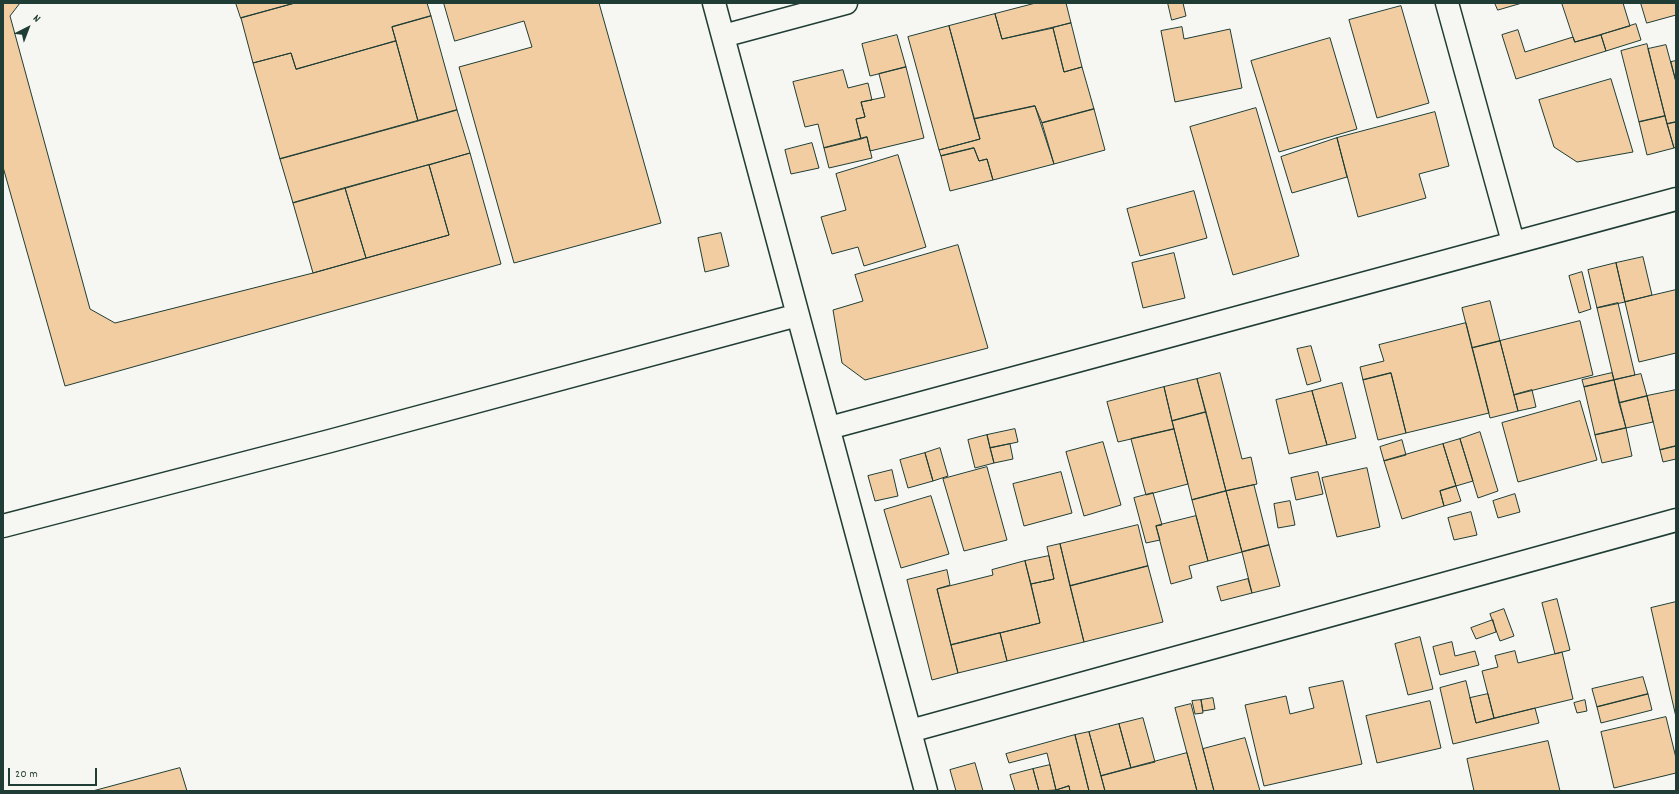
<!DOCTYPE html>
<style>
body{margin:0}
#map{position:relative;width:1679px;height:794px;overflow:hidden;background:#f6f6f2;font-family:Dekko,sans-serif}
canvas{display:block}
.frame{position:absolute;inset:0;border:4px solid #1f3d34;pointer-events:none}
.north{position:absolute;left:8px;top:8px;width:40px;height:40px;-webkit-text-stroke:3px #f6f6f2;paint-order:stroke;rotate:42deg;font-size:11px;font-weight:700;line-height:16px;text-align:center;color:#1f3d34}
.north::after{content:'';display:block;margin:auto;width:14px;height:18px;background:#1f3d34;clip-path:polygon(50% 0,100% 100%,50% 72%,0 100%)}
.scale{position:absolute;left:8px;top:768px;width:89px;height:18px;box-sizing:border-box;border:2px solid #1f3d34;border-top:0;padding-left:5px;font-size:12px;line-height:14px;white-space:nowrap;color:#1f3d34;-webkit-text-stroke:3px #f6f6f2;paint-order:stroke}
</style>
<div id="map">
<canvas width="1679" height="794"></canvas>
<div class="frame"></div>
<div class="north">N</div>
<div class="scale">20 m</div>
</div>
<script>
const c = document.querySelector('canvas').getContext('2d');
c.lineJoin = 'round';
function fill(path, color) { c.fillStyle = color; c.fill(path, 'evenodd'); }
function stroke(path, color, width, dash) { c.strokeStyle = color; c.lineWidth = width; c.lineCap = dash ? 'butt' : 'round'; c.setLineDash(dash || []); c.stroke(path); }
const building = new Path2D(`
 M 3,3 L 20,3 L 10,16 L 90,309 L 115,323 L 313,273 L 449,235 L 429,165 L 470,153 L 501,264 L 65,386 L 3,167 Z
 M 236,3 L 295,3 L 241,18 Z
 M 295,3 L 427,3 L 431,16 L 392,27 L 396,41 L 296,69 L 291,53 L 253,63 L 241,18 Z
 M 444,3 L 599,3 L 661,223 L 514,263 L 459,67 L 532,47 L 524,21 L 455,41 Z
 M 1036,3 L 1066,3 L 1071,23 L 1002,39 L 995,14 Z
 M 1168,3 L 1183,3 L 1186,16 L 1172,20 Z
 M 1495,3 L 1522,3 L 1498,10 Z
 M 1562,3 L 1623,3 L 1630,26 L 1575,42 Z
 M 1641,3 L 1676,3 L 1676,15 L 1647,23 Z
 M 1401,6 L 1429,103 L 1377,118 L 1349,20 Z
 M 995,14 L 1002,39 L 1053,28 L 1064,72 L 1082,67 L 1094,109 L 1042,123 L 1035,106 L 974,119 L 949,26 Z
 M 431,16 L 457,110 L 418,121 L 392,27 Z
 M 1071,23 L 1082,67 L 1064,72 L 1053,28 Z
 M 1636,24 L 1641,40 L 1606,51 L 1601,35 Z
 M 949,26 L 980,139 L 939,150 L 908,37 Z
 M 1182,27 L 1184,39 L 1230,29 L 1242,88 L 1175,102 L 1161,31 Z
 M 1518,30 L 1525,52 L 1573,37 L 1575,42 L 1601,35 L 1606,51 L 1516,79 L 1502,35 Z
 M 897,35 L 906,67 L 870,76 L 862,44 Z
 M 1330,38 L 1357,129 L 1279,152 L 1251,61 Z
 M 396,41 L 418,121 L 280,159 L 253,63 L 291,53 L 296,69 Z
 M 1647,44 L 1665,116 L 1639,122 L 1621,51 Z
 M 1666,45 L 1676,82 L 1676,122 L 1667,124 L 1648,49 Z
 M 1676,61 L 1676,82 L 1671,62 Z
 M 906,67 L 924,138 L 870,151 L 867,137 L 861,139 L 856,119 L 865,117 L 861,102 L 885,97 L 879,74 Z
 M 843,70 L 848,88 L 868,83 L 872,100 L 861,102 L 865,117 L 856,119 L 861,139 L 824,148 L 818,124 L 805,127 L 793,82 Z
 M 1611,79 L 1633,152 L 1577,162 L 1554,147 L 1539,100 Z
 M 1035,106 L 1054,164 L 993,180 L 987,159 L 979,161 L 974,148 L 941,156 L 939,150 L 980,139 L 974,119 Z
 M 1256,108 L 1299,256 L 1233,275 L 1190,127 Z
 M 1094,109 L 1105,150 L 1054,164 L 1042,123 Z
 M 457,110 L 470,153 L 293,203 L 280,159 Z
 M 1435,112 L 1449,166 L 1419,174 L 1426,198 L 1358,217 L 1337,138 Z
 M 1665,116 L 1674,148 L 1647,155 L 1639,122 Z
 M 1676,122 L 1676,147 L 1674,148 L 1667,124 Z
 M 867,137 L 872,158 L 829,168 L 824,148 Z
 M 1337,138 L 1347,177 L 1292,193 L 1281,157 Z
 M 812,143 L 819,168 L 791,174 L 785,150 Z
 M 974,148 L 979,161 L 987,159 L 993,180 L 950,191 L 941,156 Z
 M 898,155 L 926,247 L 864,266 L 858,247 L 832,254 L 821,217 L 846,210 L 836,174 Z
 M 429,165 L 449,235 L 366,258 L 345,188 Z
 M 345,188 L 366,258 L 313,273 L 293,203 Z
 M 1194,191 L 1207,238 L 1140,256 L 1127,209 Z
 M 721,233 L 729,266 L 705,272 L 698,238 Z
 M 958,245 L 988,348 L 865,380 L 842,363 L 833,310 L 863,301 L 855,275 Z
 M 1174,253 L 1185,298 L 1143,308 L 1132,263 Z
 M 1643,257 L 1652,295 L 1625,302 L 1616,263 Z
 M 1616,263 L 1625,302 L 1597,308 L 1588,270 Z
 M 1582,272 L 1591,309 L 1579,313 L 1569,276 Z
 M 1676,290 L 1676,353 L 1639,362 L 1625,302 Z
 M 1490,301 L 1500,341 L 1472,348 L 1462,308 Z
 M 1618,303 L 1635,375 L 1614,380 L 1597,308 Z
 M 1580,321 L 1593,375 L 1514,395 L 1500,341 Z
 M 1466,323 L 1489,413 L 1406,433 L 1391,373 L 1363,380 L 1360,367 L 1384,361 L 1379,345 Z
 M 1500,341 L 1518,411 L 1490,418 L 1472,348 Z
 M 1311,346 L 1321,381 L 1307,385 L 1297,349 Z
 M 1220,373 L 1242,459 L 1251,457 L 1257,484 L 1226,491 L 1197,379 Z
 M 1391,373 L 1406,433 L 1378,440 L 1363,380 Z
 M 1612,373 L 1614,380 L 1584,387 L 1582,380 Z
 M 1641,374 L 1647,396 L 1619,403 L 1614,380 Z
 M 1197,379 L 1206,412 L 1172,421 L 1164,387 Z
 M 1614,380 L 1626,428 L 1595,435 L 1584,387 Z
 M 1342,383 L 1356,438 L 1327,445 L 1312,391 Z
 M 1164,387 L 1174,429 L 1118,442 L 1107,402 Z
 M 1532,390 L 1536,407 L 1518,411 L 1514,395 Z
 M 1676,390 L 1676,446 L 1660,450 L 1647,396 Z
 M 1312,391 L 1327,445 L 1289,454 L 1276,400 Z
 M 1647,396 L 1653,422 L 1626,428 L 1619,403 Z
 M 1580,401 L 1597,460 L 1518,482 L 1502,423 Z
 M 1206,412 L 1226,491 L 1192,500 L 1172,421 Z
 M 1626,428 L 1632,456 L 1602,463 L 1595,435 Z
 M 1015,429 L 1018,442 L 990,448 L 987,435 Z
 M 1174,429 L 1188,484 L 1146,495 L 1131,439 Z
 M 1480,432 L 1498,491 L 1478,498 L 1460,439 Z
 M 987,435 L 994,463 L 975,468 L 968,440 Z
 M 1460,439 L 1473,481 L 1456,486 L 1443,444 Z
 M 1402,440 L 1406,455 L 1384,461 L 1380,447 Z
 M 1103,442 L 1121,505 L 1084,516 L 1066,452 Z
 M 1010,444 L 1013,459 L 994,463 L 990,448 Z
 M 1443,444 L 1456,486 L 1440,491 L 1444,506 L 1402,519 L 1384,461 Z
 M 1676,446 L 1676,459 L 1663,462 L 1660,450 Z
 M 940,448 L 948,476 L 933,481 L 925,453 Z
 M 925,453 L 933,481 L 908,488 L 900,460 Z
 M 987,467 L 1007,540 L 964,551 L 943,479 Z
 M 1367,468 L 1380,527 L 1337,537 L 1322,478 Z
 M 892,470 L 898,496 L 875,501 L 868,476 Z
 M 1061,472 L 1072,513 L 1024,526 L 1013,484 Z
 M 1318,472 L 1323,494 L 1296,500 L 1291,478 Z
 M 1254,485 L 1269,545 L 1242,552 L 1226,491 Z
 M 1456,486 L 1461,501 L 1444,506 L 1440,491 Z
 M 1226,491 L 1242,552 L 1208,561 L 1192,500 Z
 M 1153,493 L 1162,525 L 1156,526 L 1160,540 L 1146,543 L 1134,498 Z
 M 1515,494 L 1520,512 L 1498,518 L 1493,501 Z
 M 931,496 L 949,554 L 901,568 L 884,510 Z
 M 1290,501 L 1295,525 L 1278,528 L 1274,504 Z
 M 1471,512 L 1477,535 L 1454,540 L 1448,518 Z
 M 1196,516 L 1208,561 L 1189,566 L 1192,578 L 1171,584 L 1156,526 Z
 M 1138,525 L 1148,566 L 1070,586 L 1060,544 Z
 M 1060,544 L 1084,642 L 1007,661 L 1000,633 L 1040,623 L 1031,584 L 1054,579 L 1047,547 Z
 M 1269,545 L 1280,586 L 1252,593 L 1242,552 Z
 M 1049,556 L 1054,579 L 1031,584 L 1025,561 Z
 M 1025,561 L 1040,623 L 951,645 L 937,589 L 993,575 L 992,570 Z
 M 1148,566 L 1163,622 L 1084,642 L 1070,586 Z
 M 947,570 L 950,585 L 937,589 L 958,673 L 932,680 L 907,580 Z
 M 1248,579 L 1252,593 L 1221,601 L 1217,587 Z
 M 1557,599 L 1570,650 L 1555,654 L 1542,603 Z
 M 1676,602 L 1676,717 L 1651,608 Z
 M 1504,609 L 1514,636 L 1500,641 L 1490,614 Z
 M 1493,620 L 1496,632 L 1476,639 L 1471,628 Z
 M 1000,633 L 1007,661 L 958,673 L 951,645 Z
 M 1420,637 L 1433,689 L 1408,695 L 1395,644 Z
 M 1452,642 L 1455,656 L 1475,651 L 1479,665 L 1440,675 L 1433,647 Z
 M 1515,651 L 1518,663 L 1562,652 L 1573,699 L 1494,718 L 1482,671 L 1498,667 L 1495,656 Z
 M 1643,677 L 1648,694 L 1597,707 L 1592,689 Z
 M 1343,681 L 1362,764 L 1264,786 L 1245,705 L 1286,696 L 1290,714 L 1314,708 L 1309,688 Z
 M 1466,681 L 1476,723 L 1535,708 L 1539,723 L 1453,744 L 1440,688 Z
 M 1488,694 L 1494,718 L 1476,723 L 1470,698 Z
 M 1648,694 L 1652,710 L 1601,723 L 1597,707 Z
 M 1213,698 L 1215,709 L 1203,711 L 1201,700 Z
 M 1201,700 L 1203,713 L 1195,714 L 1192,701 Z
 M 1585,700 L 1587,711 L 1577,713 L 1574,703 Z
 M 1430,701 L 1441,748 L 1377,763 L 1366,716 Z
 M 1191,704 L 1203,749 L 1214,791 L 1197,791 L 1175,708 Z
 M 1666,717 L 1676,758 L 1676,773 L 1614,788 L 1601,732 Z
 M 1143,718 L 1155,762 L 1131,768 L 1119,724 Z
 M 1119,724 L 1131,768 L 1101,776 L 1089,732 Z
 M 1089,732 L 1101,776 L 1105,791 L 1089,791 L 1075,735 Z
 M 1075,735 L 1089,791 L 1070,791 L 1069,786 L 1056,790 L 1047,753 L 1009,763 L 1006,754 Z
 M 1245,738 L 1260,791 L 1214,791 L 1203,749 Z
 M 1548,741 L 1560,791 L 1474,791 L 1467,759 Z
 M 1187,753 L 1197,791 L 1105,791 L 1101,776 Z
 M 975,763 L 983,791 L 956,791 L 950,770 Z
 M 1050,765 L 1056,790 L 1039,791 L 1033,769 Z
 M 180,768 L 187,791 L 93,791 Z
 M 1033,769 L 1039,791 L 1015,791 L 1010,775 Z
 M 1069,786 L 1070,791 L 1052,791 L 1056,790 Z`);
fill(building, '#f1cda1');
stroke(building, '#1f3d34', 1);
const street = new Path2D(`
 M 714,3 L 926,791
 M 1447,3 L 1513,242
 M 723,36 L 846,3
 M 829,428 L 1676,199
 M 3,526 L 330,441 L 798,315
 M 910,731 L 1676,520`);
stroke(street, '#1f3d34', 25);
stroke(street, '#f6f6f2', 22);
</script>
